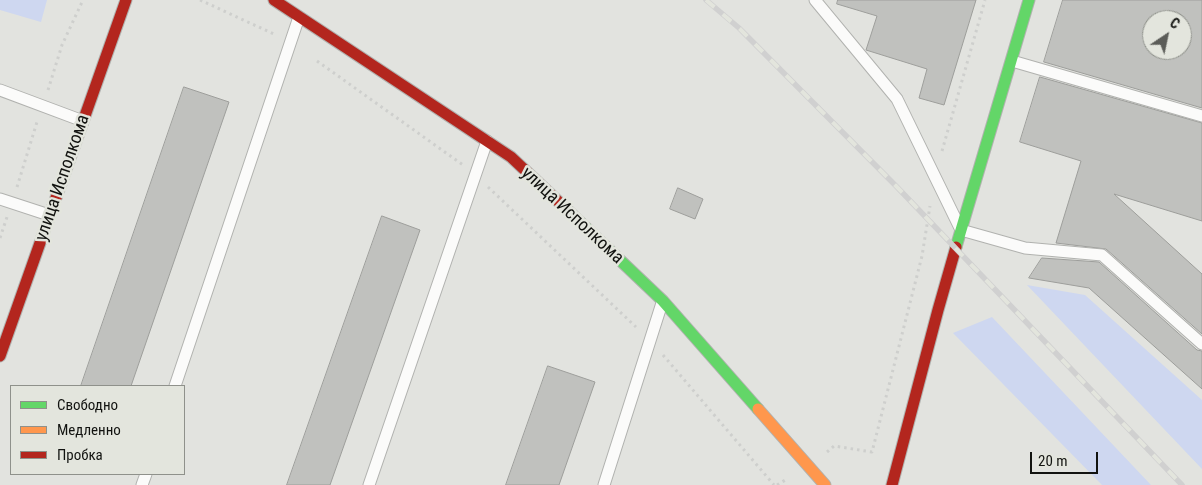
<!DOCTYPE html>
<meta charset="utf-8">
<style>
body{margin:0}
#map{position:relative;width:1202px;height:485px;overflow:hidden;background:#e2e3df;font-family:"Roboto Condensed",sans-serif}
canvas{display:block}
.legend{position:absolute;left:10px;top:385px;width:175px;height:90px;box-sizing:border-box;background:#e3e5dd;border:1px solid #8f918b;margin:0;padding:6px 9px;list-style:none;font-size:15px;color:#121310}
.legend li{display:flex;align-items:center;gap:10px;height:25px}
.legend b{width:25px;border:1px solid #8f918b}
.north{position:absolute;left:1142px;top:10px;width:50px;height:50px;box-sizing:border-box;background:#e3e5dd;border:1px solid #8f918b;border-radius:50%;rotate:34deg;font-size:14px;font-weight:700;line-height:20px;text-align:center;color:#121310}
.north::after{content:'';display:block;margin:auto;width:18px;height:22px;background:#5b5c58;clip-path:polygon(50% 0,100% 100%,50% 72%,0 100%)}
.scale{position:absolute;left:1030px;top:452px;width:68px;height:22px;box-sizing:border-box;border:2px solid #121310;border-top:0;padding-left:6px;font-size:15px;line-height:18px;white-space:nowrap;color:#121310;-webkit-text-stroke:4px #e3e5dd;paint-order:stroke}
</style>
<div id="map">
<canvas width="1202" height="485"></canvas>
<ul class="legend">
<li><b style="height:6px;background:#63d668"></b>Свободно</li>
<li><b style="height:6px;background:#ff974d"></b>Медленно</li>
<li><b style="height:6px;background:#b3261e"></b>Пробка</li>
</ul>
<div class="north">С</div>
<div class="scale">20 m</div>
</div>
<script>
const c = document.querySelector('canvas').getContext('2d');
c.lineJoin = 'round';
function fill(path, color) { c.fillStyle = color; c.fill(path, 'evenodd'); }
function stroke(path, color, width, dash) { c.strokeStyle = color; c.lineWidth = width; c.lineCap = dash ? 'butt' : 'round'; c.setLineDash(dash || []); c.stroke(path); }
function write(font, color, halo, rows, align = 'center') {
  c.font = font + ' "Roboto Condensed",sans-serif'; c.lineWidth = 5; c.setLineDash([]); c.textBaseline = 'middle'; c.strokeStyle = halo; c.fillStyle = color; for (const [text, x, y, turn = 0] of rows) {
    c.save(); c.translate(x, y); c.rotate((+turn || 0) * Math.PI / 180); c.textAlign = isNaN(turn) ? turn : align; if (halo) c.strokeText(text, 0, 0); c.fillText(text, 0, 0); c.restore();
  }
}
fill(new Path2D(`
 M 0,0 L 47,0 L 41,22 L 0,10 Z
 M 1027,285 L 1085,295 L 1202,400 L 1202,469 Z
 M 992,317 L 1151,485 L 1102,485 L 953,333 Z`), '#ced7f0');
const building = new Path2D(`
 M 838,0 L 976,0 L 944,105 L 919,98 L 927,69 L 866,50 L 877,16 L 837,4 Z
 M 1063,0 L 1202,0 L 1202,108 L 1044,62 ZM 1152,20 L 1182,20 L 1182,50 L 1152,50 Z
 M 1040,77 L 1202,123 L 1202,221 L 1114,194 L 1202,274 L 1202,334 L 1106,249 L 1056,243 L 1081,161 L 1020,142 Z
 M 184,87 L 229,102 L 131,386 L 81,386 Z
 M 678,188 L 703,199 L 695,219 L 670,209 Z
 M 382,216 L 420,230 L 330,485 L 287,485 Z
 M 1042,258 L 1099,262 L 1197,350 L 1202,351 L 1202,389 L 1089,288 L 1029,278 Z
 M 548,366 L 595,382 L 559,485 L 506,485 Z`);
fill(building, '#c0c1be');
stroke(building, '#9d9e9b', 1);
const lane = new Path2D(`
 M 815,0 L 897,99 L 961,230 L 1025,248 L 1102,255 L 1202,344
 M 1012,61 L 1202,116
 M 0,90 L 83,121
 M 0,199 L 49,215
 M 175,386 L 299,17
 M 142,485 L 146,474
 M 369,485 L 487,141
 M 604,485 L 662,303`);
const fast = new Path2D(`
 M 562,205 L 663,301 L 758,409
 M 956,247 L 1029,0`);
const slow = new Path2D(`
 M 758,409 L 825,485`);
const jam = new Path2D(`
 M 274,0 L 511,157 L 562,205
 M 0,356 L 126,0
 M 892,485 L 938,310 L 956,247`);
stroke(lane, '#b1b2af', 13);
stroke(fast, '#b1b2af', 13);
stroke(slow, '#b1b2af', 13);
stroke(jam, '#b1b2af', 13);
stroke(new Path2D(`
 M 200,0 L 276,35
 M 317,61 L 463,165
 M 48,90 L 62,45 L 83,0
 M 942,151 L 985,0
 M 17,187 L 37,122
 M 488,187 L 636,327
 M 0,238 L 7,217
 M 663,355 L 774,485
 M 827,452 L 834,446 L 872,452 L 922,256 L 930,206
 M 777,485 L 787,479`), '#cecfcd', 3, [2.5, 4]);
stroke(lane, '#fbfbfa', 11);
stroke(fast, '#63d668', 11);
stroke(slow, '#ff974d', 11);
stroke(jam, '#b3261e', 11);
const rail = new Path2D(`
 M 706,0 L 739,28 L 896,186 L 1182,485`);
stroke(rail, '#d0d0d0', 5.5);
stroke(rail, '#e3e5dd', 4, [11]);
write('18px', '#121310', '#e3e5dd', [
 ["улица Исполкома",63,178,-71],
 ["улица Исполкома",572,216,43]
]);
</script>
